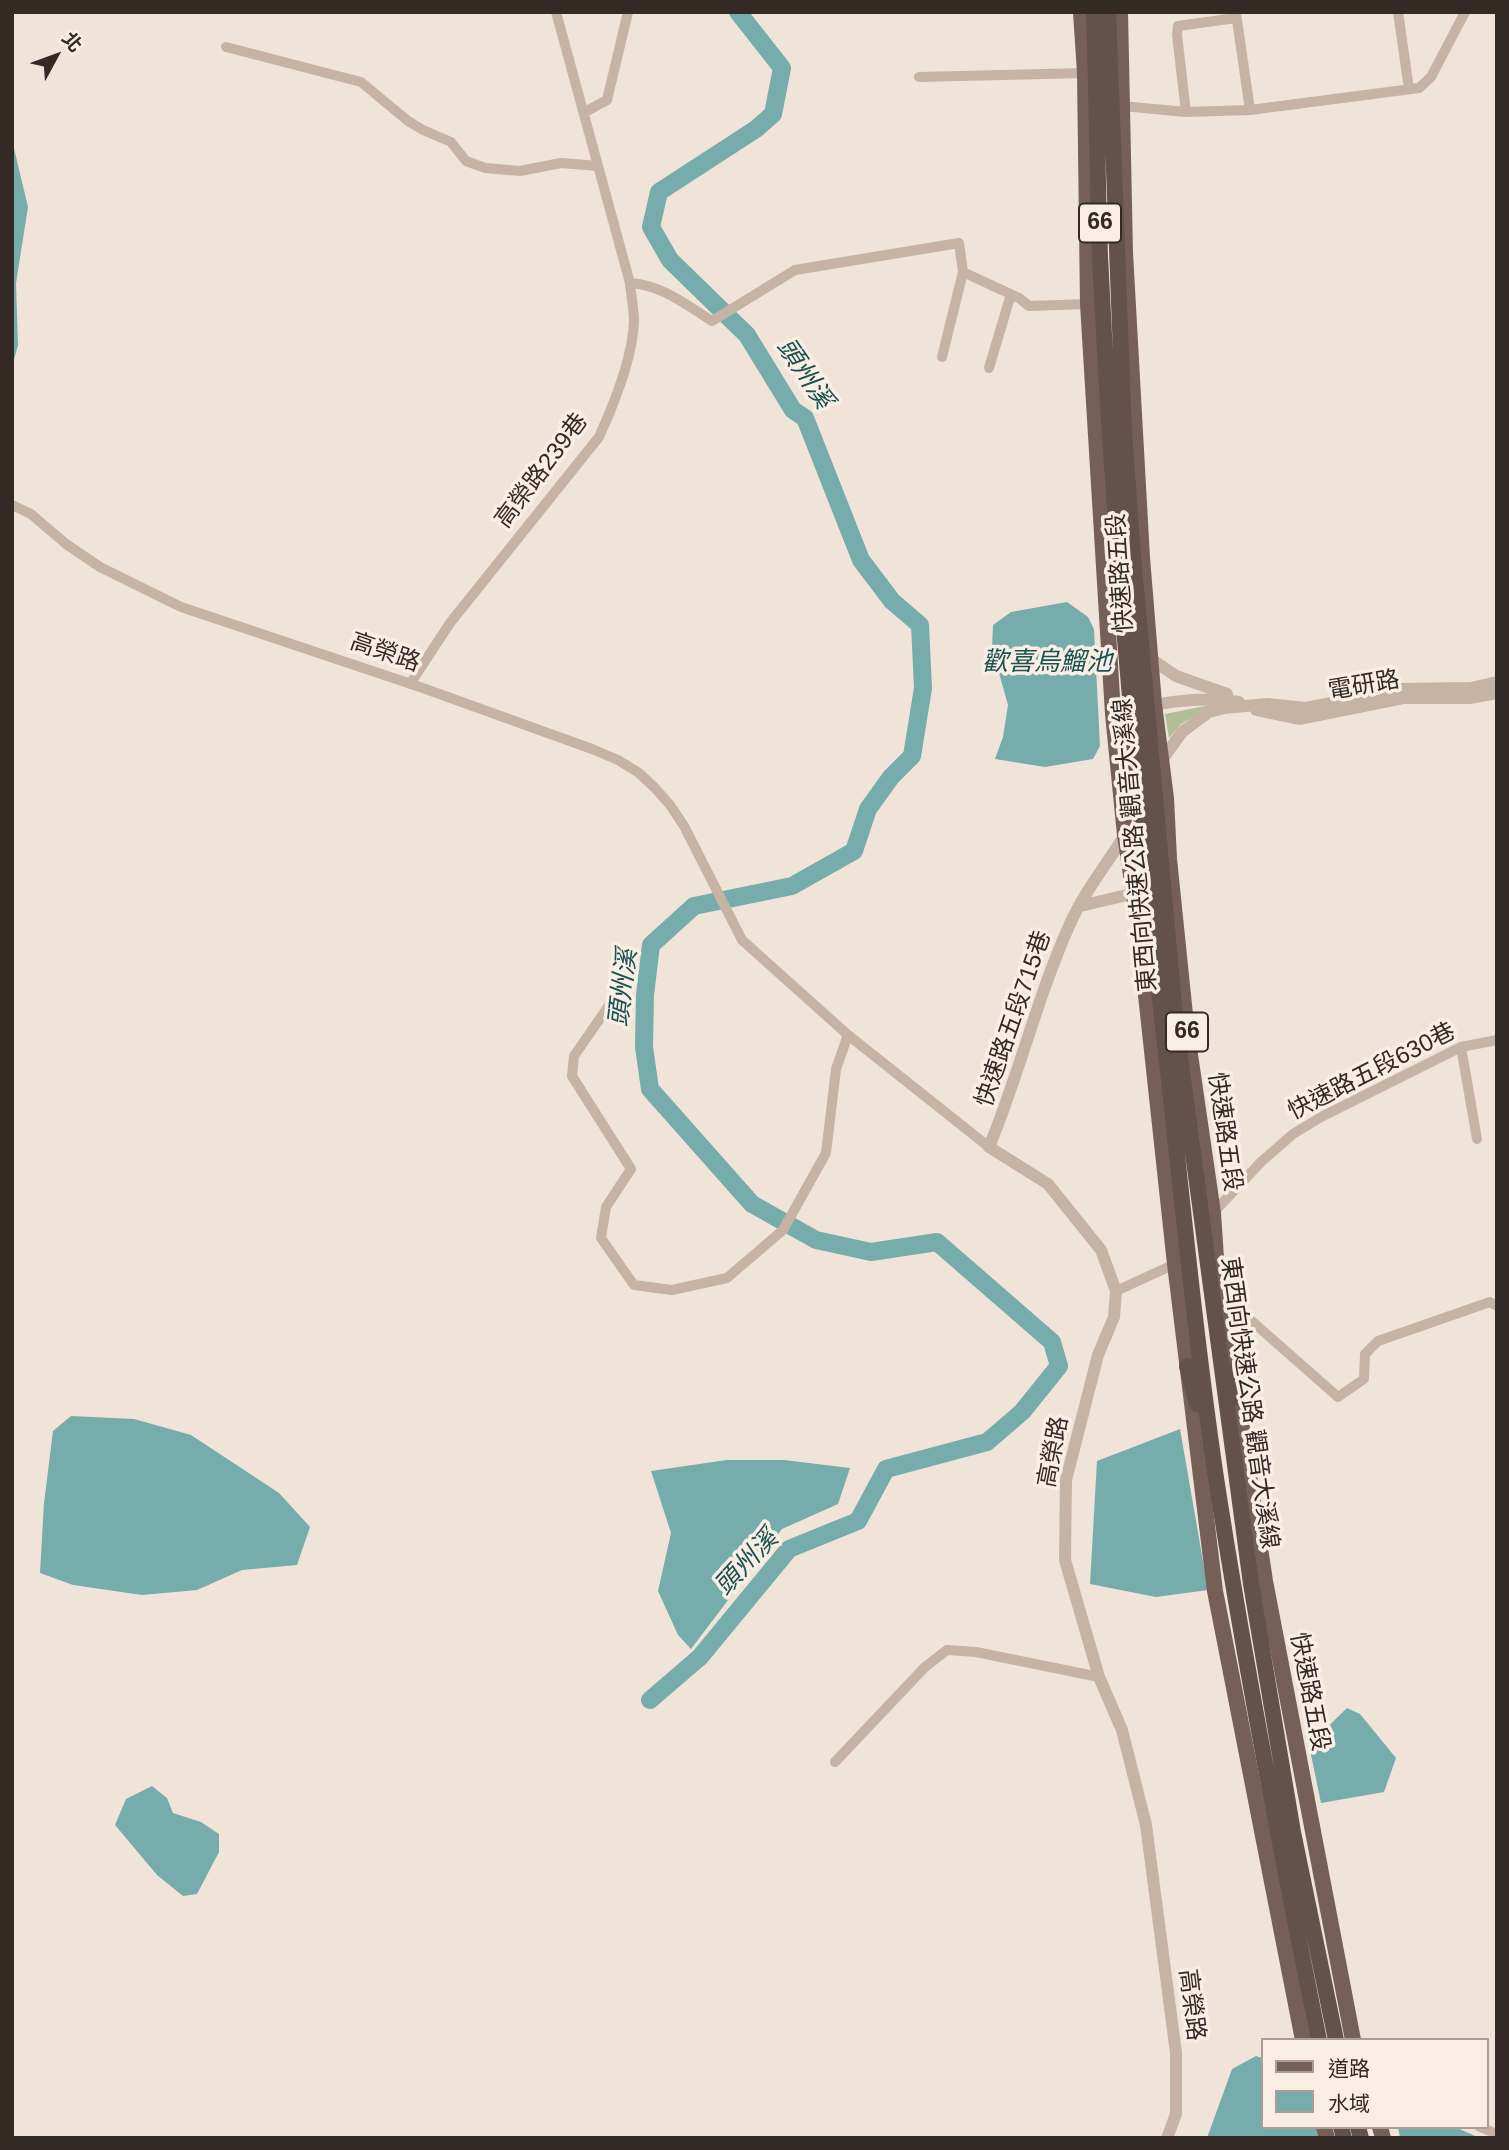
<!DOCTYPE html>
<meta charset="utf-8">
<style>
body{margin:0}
#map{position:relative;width:1509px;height:2150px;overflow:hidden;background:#f0e3d7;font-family:Helvetica,"Noto Sans TC",sans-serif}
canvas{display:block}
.frame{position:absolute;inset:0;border:14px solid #332925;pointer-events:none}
.legend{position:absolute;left:1261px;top:2038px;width:228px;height:91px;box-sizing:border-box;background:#f8eee3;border:2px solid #a99f97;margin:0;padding:9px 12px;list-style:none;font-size:21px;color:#332925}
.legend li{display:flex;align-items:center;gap:14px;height:35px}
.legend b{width:35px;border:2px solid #a99f97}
.north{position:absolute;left:21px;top:21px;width:70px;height:70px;-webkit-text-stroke:5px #f8eee3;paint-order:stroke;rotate:49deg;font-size:19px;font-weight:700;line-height:28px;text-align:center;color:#332925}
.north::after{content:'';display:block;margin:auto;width:24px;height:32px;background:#332925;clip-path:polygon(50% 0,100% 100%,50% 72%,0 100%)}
</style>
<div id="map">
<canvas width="1509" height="2150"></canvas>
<div class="frame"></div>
<ul class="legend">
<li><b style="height:9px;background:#755f56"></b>道路</li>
<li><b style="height:19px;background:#77acac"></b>水域</li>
</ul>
<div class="north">北</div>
</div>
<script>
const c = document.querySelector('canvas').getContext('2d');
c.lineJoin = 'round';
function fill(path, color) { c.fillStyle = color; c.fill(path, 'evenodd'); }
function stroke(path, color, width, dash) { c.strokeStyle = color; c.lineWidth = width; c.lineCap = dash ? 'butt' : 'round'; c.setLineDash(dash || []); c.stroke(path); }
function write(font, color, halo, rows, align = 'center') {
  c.font = font + ' Helvetica,"Noto Sans TC",sans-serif'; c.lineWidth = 7; c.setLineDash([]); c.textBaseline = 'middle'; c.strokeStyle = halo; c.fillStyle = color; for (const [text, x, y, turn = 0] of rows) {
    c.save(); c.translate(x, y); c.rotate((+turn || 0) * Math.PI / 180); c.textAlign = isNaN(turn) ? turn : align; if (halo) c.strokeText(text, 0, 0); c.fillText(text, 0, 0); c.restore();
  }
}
fill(new Path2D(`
 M 1215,704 L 1181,724 L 1169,738 L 1165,714 Z`), '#b2be98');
fill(new Path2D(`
 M 12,140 L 28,207 L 16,283 L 18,345 L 12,367 Z
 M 1067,602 L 1088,617 L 1094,629 L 1100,746 L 1093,759 L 1045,767 L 995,759 L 1003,737 L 1008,705 L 992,648 L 993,625 L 1011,612 Z
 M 71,1416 L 134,1419 L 191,1435 L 279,1493 L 310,1527 L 297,1565 L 242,1570 L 197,1590 L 142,1595 L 73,1585 L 40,1573 L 44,1503 L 53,1431 Z
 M 1180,1429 L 1208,1590 L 1156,1597 L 1090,1584 L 1097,1461 Z
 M 727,1460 L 784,1460 L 850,1468 L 838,1504 L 782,1529 L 691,1649 L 678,1635 L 658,1591 L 671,1533 L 651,1471 Z
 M 1347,1708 L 1360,1714 L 1396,1758 L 1384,1792 L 1321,1803 L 1309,1745 Z
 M 152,1786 L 167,1798 L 173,1813 L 201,1822 L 219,1834 L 219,1852 L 197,1894 L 183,1896 L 157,1875 L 115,1825 L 126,1799 Z
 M 1256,2056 L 1262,2058 L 1262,2127 L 1318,2127 L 1321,2138 L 1207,2138 L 1232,2069 Z
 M 1398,2127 L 1455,2127 L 1480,2138 L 1400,2138 Z`), '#77acac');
stroke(new Path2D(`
 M 650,1700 L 700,1657 L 789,1549 L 858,1521 L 886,1469 L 987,1442 L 1022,1412 L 1059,1366 L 1052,1342 L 937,1242 L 871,1252 L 816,1240 L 752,1204 L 650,1089 L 644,1047 L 645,995 L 651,945 L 694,906 L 792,886 L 854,851 L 868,809 L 891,777 L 912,756 L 923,688 L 920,625 L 892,601 L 861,560 L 805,418 L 793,410 L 747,335 L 670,260 L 651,227 L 659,192 L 756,129 L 773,114 L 782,68 L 738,12`), '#77acac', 18);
stroke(new Path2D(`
 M 1398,12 L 1409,89
 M 1236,13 L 1250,110
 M 226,47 L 361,82 L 408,121 L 423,130 L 451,142 L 466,161 L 485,168 L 520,171 L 561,163 L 598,166
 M 919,77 L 1085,73
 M 1122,106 L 1186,112 L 1250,110 L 1419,88 L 1431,77 L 1465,12
 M 585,112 L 607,100 L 628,12
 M 1186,112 L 1177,35 L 1178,26 L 1236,18
 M 630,283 C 662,285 685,304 712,321 L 795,270 L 959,243 L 963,272 L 1019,298 L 1029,306 L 1088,304
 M 942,357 L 963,272
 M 989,368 L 1011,294
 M 12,505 L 31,514 L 66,544 L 100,567 L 181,607 L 420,687 L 592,749 L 618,760 L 639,773 L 655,788 L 670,805 L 684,826 L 742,940 L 848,1035 L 989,1147
 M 410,684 L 450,623 L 599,437 C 614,404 633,357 634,321 C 634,309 631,296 630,283 L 556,12
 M 628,978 L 574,1056 L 572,1076 L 631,1169 L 606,1207 L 601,1238 L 634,1285 L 672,1290 L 727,1278 L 783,1230 L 826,1153 L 836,1069 L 848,1035
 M 1461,1047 L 1477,1139
 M 1213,1213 L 1261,1162 L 1293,1134 L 1321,1117 L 1461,1047 L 1497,1040
 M 1116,1291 L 1175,1264
 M 1222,1295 L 1338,1397 L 1364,1379 L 1365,1354 L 1378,1341 L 1490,1302 L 1497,1306
 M 835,1762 L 925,1667 L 947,1650 L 976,1652 L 1099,1677
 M 1480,2127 L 1497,2134`), '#c7b3a3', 10);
stroke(new Path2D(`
 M 1151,659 L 1176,676 L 1227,694
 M 1256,710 L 1299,719 L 1403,698 L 1469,698 L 1497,693
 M 1113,714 C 1155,704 1196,695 1239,702
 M 1162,760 L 1182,732 L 1209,712 L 1224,708 L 1267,704 L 1306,708 L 1401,689 L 1471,688 L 1497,682
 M 1125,835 C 1106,865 1083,894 1069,926 C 1037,998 1019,1075 989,1147 L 1048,1184 L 1101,1250 L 1116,1291 L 1114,1317 L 1098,1355 L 1066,1480 L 1065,1560 L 1099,1677 L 1122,1730 L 1146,1825 L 1176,2053 L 1176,2114 L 1167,2138
 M 1080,906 L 1140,892`), '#c7b3a3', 12);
stroke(new Path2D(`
 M 1081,12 L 1085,73 L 1088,304 L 1113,714 L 1125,835 L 1138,921 L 1175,1264 L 1215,1591 L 1303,2040
 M 1120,12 L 1125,253 L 1142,558 L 1154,704 L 1166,798 L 1169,859 L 1187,1034 L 1213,1213 L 1216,1258 L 1265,1581 L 1353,2040
 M 1324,2127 L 1327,2138
 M 1380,2127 L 1383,2138`), '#755f56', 16);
stroke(new Path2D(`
 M 1163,1026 C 1180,1177 1194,1328 1216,1478 C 1245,1666 1281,1853 1319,2040
 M 1176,1027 L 1251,1584 L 1293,1832 L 1336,2040
 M 1187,1366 L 1197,1404
 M 1234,1370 L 1235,1398
 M 1341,2127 L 1344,2138
 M 1358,2127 L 1361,2138`), '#645149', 16);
stroke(new Path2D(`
 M 1094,12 C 1097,93 1097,175 1100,256 C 1112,513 1134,770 1163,1026
 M 1108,12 L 1124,433 L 1133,556 L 1176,1027`), '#645149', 16);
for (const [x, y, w] of [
 [1100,223,42],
 [1187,1032,42]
]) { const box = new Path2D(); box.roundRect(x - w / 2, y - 19.5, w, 39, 5); c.fillStyle = '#f8eee3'; c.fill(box); stroke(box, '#332925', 2); }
write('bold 23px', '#332925', null, [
 ["66",1100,223],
 ["66",1187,1032]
]);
write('24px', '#332925', '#f8eee3', [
 ["高榮路239巷",542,471,-53],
 ["快速路五段",1121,573,-94],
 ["高榮路",385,653,19],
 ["電研路",1364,686,-10],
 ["東西向快速公路 觀音大溪線",1136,845,-95],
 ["快速路五段715巷",1014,1019,-71],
 ["快速路五段630巷",1372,1072,-27],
 ["快速路五段",1224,1132,82],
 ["東西向快速公路 觀音大溪線",1249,1403,82],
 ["高榮路",1054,1452,-79],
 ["快速路五段",1309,1692,79],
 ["高榮路",1191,2005,83]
]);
write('italic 26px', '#1c5153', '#f8eee3', [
 ["頭州溪",804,374,56],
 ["歡喜烏鰡池",1047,663],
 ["頭州溪",624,988,-83],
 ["頭州溪",747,1563,-47]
]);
</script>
